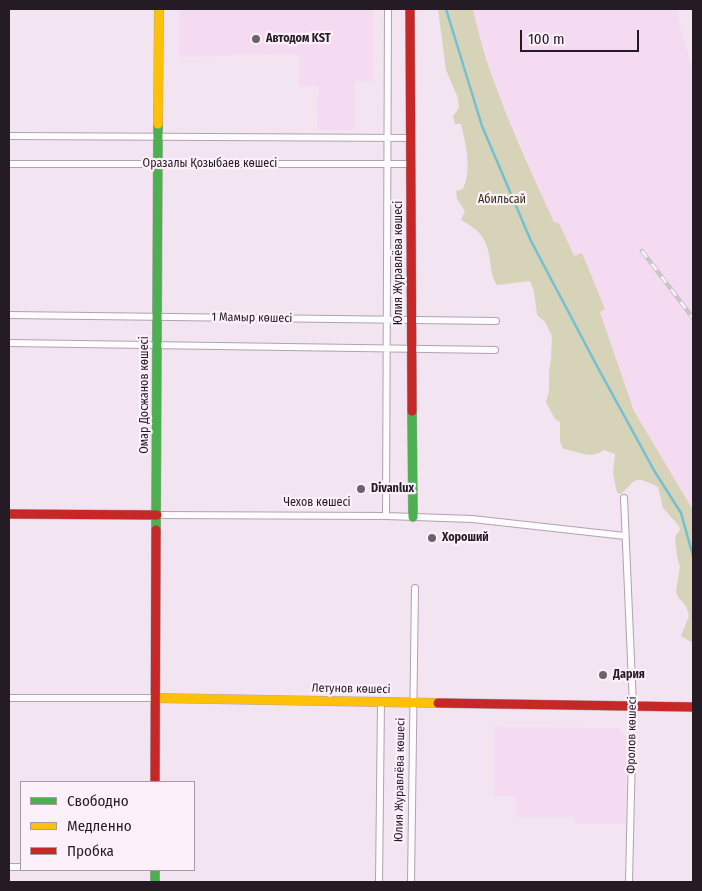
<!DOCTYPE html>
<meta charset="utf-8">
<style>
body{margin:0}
#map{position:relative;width:702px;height:891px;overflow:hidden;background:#f3e4f2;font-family:"Fira Sans Condensed",sans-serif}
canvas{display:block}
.frame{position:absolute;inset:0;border:10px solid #251b24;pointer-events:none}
.legend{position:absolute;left:20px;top:781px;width:175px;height:90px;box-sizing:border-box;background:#fcf1fb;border:1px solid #a69ba5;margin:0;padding:6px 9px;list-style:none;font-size:15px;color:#251b24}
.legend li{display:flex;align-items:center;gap:10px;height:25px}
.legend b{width:25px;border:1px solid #a69ba5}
.scale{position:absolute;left:520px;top:30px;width:119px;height:22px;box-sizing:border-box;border:2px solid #251b24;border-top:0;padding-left:6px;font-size:15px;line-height:18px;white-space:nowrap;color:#251b24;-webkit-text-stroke:4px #fcf1fb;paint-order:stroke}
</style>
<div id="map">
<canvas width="702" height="891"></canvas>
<div class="frame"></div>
<ul class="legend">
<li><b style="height:6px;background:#4caf50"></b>Свободно</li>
<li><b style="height:6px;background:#ffc107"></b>Медленно</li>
<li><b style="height:6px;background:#c62828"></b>Пробка</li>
</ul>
<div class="scale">100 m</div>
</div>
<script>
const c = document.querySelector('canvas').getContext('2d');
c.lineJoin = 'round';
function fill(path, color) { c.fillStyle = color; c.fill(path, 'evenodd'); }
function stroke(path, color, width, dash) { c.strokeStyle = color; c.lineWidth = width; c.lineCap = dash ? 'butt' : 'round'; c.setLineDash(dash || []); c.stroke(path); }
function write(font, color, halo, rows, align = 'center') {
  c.font = font + ' "Fira Sans Condensed",sans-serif'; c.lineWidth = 4.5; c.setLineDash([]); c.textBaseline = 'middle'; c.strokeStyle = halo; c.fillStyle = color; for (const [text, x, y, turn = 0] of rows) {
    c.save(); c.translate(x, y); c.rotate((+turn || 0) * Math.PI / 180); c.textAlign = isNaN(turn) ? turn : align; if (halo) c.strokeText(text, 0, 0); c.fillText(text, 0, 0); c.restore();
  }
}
fill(new Path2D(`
 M 180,9 L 373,9 L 373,81 L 355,82 L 355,130 L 317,130 L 318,86 L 299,86 L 299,55 L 234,54 L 233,56 L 179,57 Z
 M 473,9 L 678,9 L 680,27 L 693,69 L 693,510 L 634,411 L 600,311 L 605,309 L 582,253 L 574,257 L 559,223 L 554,223 L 502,103 L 476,25 Z
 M 494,727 L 619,728 L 626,737 L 626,824 L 575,824 L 575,817 L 516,817 L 516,796 L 494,796 Z`), '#f4dbf2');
fill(new Path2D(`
 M 438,9 L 473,9 C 488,81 524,155 554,222 L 559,223 L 574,256 L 582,253 L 605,309 L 600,312 L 634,411 L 693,510 L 693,643 L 681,636 L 689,616 L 686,606 L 678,597 L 676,591 L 680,567 L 677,556 L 675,537 L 680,530 L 679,526 L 663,508 L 658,487 C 634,476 638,477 621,494 L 617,493 L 613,473 L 615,454 L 604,450 C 590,460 579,451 563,449 L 560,441 L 560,422 L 555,419 L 546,402 L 549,391 L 549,372 L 551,358 L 552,336 L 545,322 L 537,315 L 534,291 L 530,281 L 497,285 C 493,279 492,274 491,267 C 488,242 484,232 461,220 L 465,211 L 457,199 L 456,191 L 463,189 C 472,169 466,145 461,124 L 455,124 L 453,116 L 459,108 L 458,98 L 446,70 Z`), '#d7d3b9');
stroke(new Path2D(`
 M 446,9 L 482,126 L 531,241 L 598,368 L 655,472 L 681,513 L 693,556`), '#74bfd2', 2.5);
const street = new Path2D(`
 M 9,136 L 411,138
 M 9,164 L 411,164
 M 9,315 L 496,321
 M 9,343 L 495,350
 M 624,498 L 633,706 L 629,882
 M 157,515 L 386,516 L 472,519 L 625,536
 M 386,516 L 388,9
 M 9,698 L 155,698
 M 9,867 L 21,867
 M 379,882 L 381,702
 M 411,882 L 415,588`);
const fast = new Path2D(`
 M 412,411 L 413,517
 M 156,530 L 158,124
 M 155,870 L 155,882`);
const slow = new Path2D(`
 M 158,124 L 159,9
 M 155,698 L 438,703`);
const jam = new Path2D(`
 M 410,9 L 412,411
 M 9,514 L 157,515
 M 438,703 L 693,707
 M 155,782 L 156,530`);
stroke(street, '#afa4ae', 8);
stroke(fast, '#afa4ae', 10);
stroke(slow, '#afa4ae', 10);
stroke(jam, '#afa4ae', 10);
stroke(street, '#fdfbfd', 6);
stroke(fast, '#4caf50', 9);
stroke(slow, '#ffc107', 9);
stroke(jam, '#c62828', 9);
const rail = new Path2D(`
 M 642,251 L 693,318`);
stroke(rail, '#c8c5c8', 4.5);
stroke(rail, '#fcf1fb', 2.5, [8]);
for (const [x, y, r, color] of [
 [256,39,5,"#6d616c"],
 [361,489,5,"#6d616c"],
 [432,538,5,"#6d616c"],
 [603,675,5,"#6d616c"]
]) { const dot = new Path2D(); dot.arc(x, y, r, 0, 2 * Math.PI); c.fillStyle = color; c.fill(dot); stroke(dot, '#fcf1fb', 2); }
write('bold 12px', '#251b24', '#fcf1fb', [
 ["Автодом KST",266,39],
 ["Divanlux",371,489],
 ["Хороший",442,538],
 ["Дария",613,675]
], 'left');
write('12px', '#251b24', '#fcf1fb', [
 ["Оразалы Қозыбаев көшесі",210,164],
 ["Юлия Журавлёва көшесі",399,263,-90],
 ["1 Мамыр көшесі",252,318,1],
 ["Омар Досжанов көшесі",145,395,-90],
 ["Чехов көшесі",317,503],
 ["Летунов көшесі",351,689,1],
 ["Фролов көшесі",632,735,-89],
 ["Юлия Журавлёва көшесі",400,780,-89]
]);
write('12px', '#30320f', '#fcf1fb', [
 ["Абильсай",502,200]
]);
</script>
